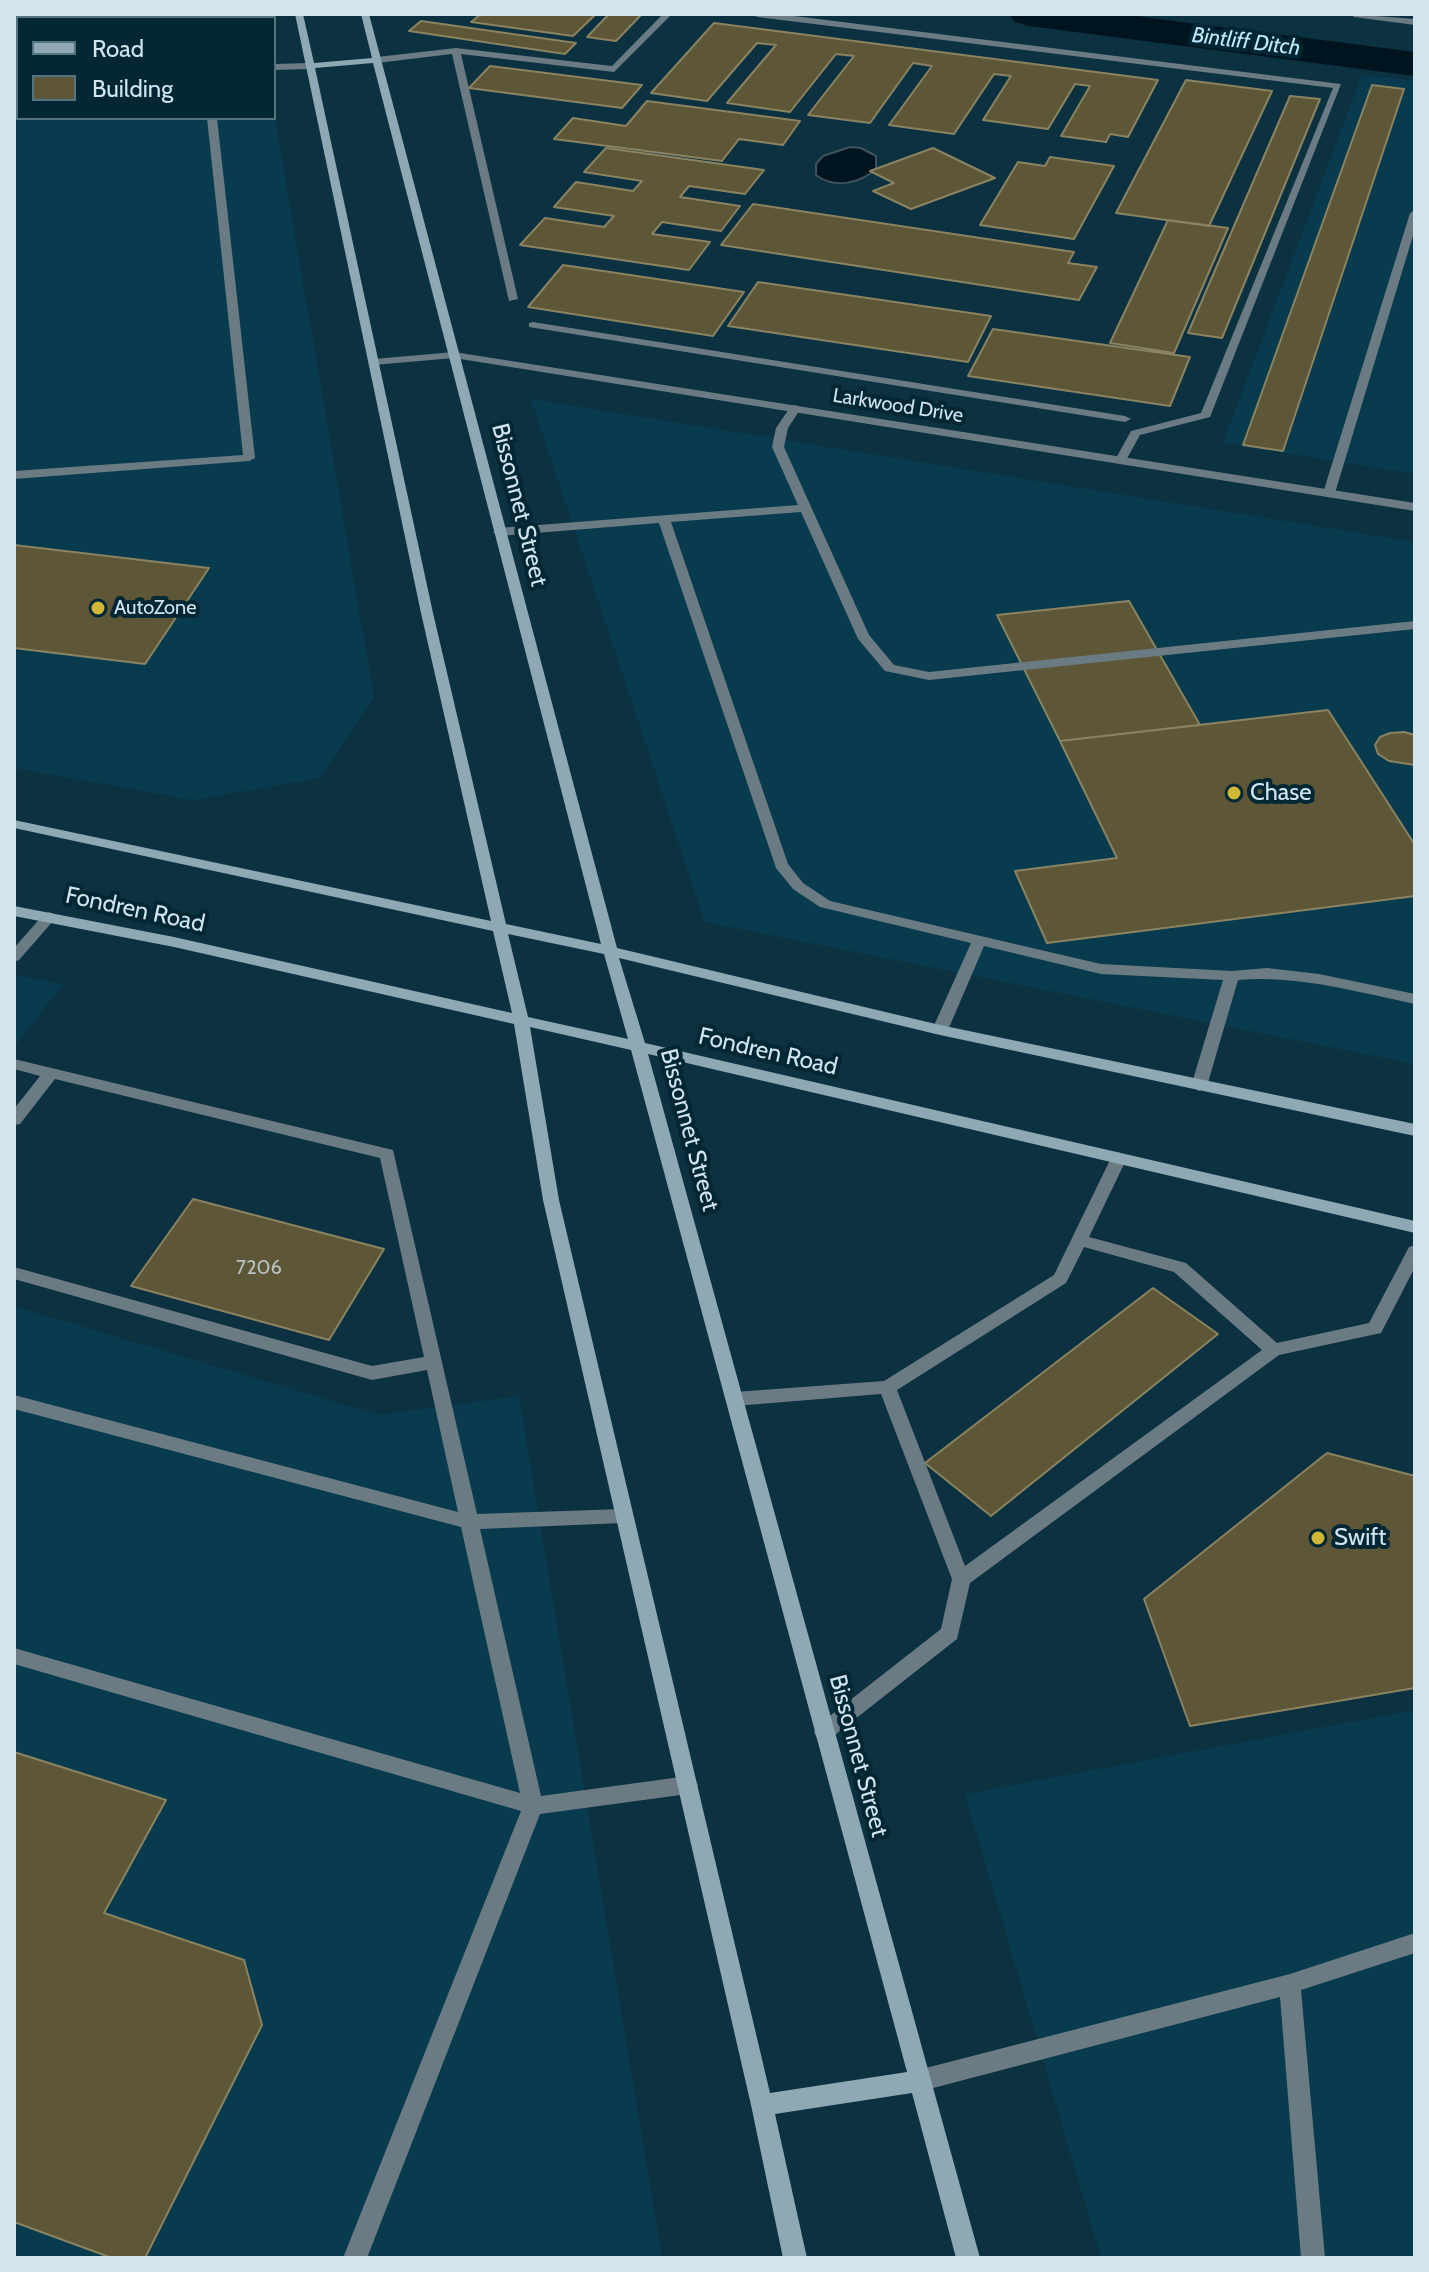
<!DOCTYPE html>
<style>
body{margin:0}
#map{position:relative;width:1429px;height:2272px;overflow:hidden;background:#0c3140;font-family:Cabin,sans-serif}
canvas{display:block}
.frame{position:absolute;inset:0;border:16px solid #d2e5ee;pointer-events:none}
.legend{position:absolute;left:16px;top:16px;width:260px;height:104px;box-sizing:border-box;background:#012735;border:2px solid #55737f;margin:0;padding:10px 14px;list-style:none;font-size:24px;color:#d2e5ee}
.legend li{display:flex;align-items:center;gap:16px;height:40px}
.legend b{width:40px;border:2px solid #55737f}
</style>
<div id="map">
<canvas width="1429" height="2272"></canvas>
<div class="frame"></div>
<ul class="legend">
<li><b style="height:10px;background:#8ea8b4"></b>Road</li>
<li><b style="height:22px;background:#5e5737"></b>Building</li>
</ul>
</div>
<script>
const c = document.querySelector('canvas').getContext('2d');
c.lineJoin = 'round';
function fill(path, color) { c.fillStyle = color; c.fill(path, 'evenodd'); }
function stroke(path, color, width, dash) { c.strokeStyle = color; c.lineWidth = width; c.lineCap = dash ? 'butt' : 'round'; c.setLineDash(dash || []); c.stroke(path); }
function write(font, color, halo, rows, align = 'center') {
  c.font = font + ' Cabin,sans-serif'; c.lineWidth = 8; c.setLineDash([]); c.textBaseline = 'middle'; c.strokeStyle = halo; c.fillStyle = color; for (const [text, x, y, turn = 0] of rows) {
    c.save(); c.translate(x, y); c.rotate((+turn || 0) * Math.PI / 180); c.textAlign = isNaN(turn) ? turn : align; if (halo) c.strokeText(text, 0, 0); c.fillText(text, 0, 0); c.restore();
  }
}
fill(new Path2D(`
 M 14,14 L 257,14 L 258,18 L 18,18 L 18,118 L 274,118 L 274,112 L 374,697 L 321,778 L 193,800 L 14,768 Z
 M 1362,75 L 1415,81 L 1415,474 L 1223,443 Z
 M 531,399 L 1415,542 L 1415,1064 L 705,922 Z
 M 14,975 L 63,984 L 14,1047 Z
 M 14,1306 L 379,1415 L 519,1396 L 662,2258 L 14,2258 Z
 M 1415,1710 L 1415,2258 L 1101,2258 L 965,1794 Z`), '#083b4d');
const water = new Path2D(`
 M 850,147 L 861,148 L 876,156 L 876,169 C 859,184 834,189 816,175 L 816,164 L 823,156 Z`);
fill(water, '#00141f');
stroke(water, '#3f535d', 2);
fill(new Path2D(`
 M 1009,14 L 1120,14 L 1415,52 L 1415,76 L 1029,26 L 1015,22 Z`), '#00141f');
const building = new Path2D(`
 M 481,14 L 596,14 L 573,36 L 471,22 Z
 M 609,14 L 642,14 L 616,41 L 587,37 Z
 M 421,21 L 576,43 L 565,54 L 409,31 Z
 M 714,23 L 1158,80 L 1128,137 L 1110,134 L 1106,142 L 1061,136 L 1090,86 L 1075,84 L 1048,129 L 983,120 L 1011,76 L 994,74 L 954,134 L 889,125 L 932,66 L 913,63 L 870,123 L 808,115 L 854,56 L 836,54 L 790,112 L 727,103 L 776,45 L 757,43 L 707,101 L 651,93 Z
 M 490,66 L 642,85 L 622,108 L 469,88 Z
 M 1186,80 L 1272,91 L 1209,226 L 1116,213 Z
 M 1372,85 L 1404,89 L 1283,451 L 1243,445 Z
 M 1290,96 L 1320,99 L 1222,338 L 1188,333 Z
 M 647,101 L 800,121 L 783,145 L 739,139 L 722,161 L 554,139 L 573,118 L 626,126 Z
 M 606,148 L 764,170 L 745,194 L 689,186 L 680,197 L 740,206 L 721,231 L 662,222 L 652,234 L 710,242 L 689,270 L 520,245 L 545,218 L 604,227 L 614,216 L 554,207 L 576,182 L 633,191 L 642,181 L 584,172 Z
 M 933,148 L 995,178 L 911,209 L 873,191 L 894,183 L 870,171 Z
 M 1050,157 L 1114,166 L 1074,239 L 980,225 L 1018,162 L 1045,166 Z
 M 753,204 L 1074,252 L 1068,263 L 1097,267 L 1079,300 L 721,245 Z
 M 1168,220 L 1228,228 L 1174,353 L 1110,343 Z
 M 563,265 L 744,292 L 713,336 L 528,307 Z
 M 758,282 L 991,316 L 968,362 L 728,326 Z
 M 993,329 L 1190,357 L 1170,406 L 968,376 Z
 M 14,545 L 209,568 L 145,664 L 14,648 Z
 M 1129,601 L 1200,725 L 1060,741 L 997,615 Z
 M 1328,710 L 1415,845 L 1415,896 L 1047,943 L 1015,871 L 1117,858 L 1060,741 Z
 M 1404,732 L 1415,735 L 1415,765 L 1389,761 L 1378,754 L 1375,745 L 1380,737 L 1390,733 Z
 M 193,1199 L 384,1249 L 329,1340 L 131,1286 Z
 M 1153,1288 L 1218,1334 L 991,1516 L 925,1463 Z
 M 1327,1453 L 1415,1476 L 1415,1688 L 1190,1726 L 1144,1599 Z
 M 14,1752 L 166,1800 L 104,1913 L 244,1960 L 262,2025 L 145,2258 L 112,2258 L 14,2222 Z`);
fill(building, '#5e5737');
stroke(building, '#8a8361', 2);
fill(new Path2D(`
 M 24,14 L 34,14 L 30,18 L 20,18 Z
 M 147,14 L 156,14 L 152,18 L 143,18 Z
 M 663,14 L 672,14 L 614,72 L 461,54 L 518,299 L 509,301 L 452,54 L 377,63 L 373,60 L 377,57 L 456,48 L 612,66 Z
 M 753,14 L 778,14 L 1341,84 L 1210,417 L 1140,435 L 1125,462 L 1115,460 L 1131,431 L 1201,413 L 1333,88 L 757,17 Z
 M 1350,14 L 1415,19 L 1415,25 L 1354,17 Z
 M 274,64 L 310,63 L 315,66 L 310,69 L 274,70 Z
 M 207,118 L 217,118 L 255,458 L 249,461 L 14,479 L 14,471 L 243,455 Z
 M 1415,210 L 1415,229 L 1335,493 L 1333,496 L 1325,496 L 1323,493 L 1410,213 Z
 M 533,322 L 1125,416 L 1131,419 L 1125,422 L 529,327 L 529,323 Z
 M 795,405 L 801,408 L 788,428 L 784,447 L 869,635 L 894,665 L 929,672 L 1415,621 L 1415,629 L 929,680 L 885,671 L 858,639 L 801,512 L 671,522 L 788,864 L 803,883 L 830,901 L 1101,964 L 1232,971 L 1267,968 L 1319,974 L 1415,994 L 1415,1004 C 1357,992 1298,975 1238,980 L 1207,1086 L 1199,1091 L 1191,1086 L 1223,980 L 1101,974 L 984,946 L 948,1030 L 945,1034 L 935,1034 L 932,1030 L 971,943 L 820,907 L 793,889 L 776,868 L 659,523 L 499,536 L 493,532 L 499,528 L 798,505 L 772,447 L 776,428 L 791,406 Z
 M 49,912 L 54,914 L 56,917 L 54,920 L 19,960 L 14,962 L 14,948 L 44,914 Z
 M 14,1059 L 393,1150 L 477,1514 L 623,1509 L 630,1511 L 632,1516 L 630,1521 L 623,1523 L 480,1529 L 541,1796 L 688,1776 L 695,1779 L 698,1785 L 695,1791 L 688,1794 L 540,1814 L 367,2258 L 343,2258 L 521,1811 L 14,1664 L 14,1648 L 520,1793 L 461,1527 L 14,1409 L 14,1395 L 458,1512 L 427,1370 L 372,1380 L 14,1279 L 14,1267 L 372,1366 L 424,1357 L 380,1158 L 55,1079 L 20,1124 L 14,1125 L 14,1109 L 40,1076 L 14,1069 Z
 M 1119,1152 L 1127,1158 L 1089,1237 L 1186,1263 L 1277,1343 L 1369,1323 L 1409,1247 L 1415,1245 L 1415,1267 L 1381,1333 L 1279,1355 L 970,1583 L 957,1639 L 831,1738 L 824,1741 L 817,1738 L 814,1732 L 817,1726 L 941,1629 L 952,1579 L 881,1394 L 735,1406 L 729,1404 L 726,1399 L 729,1394 L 735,1392 L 884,1381 L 1054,1275 L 1111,1158 ZM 1084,1247 L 1174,1272 L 1262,1350 L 965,1566 L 897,1390 L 1066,1283 Z
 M 1415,1933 L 1415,1953 L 1301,1990 L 1325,2258 L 1301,2258 L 1280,1997 L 918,2092 L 910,2089 L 907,2081 L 910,2073 L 918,2070 L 1290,1974 Z`), '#6b7b83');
fill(new Path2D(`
 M 454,352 L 1415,503 L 1415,511 L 454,358 L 374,365 L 369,362 L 374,359 Z`), '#6b7b83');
fill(new Path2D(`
 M 295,14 L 303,14 L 314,63 L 372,58 L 361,14 L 369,14 L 617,948 L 940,1025 L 1415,1124 L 1415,1136 L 940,1035 L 619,958 L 645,1043 L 1415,1221 L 1415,1233 L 648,1054 L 980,2258 L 956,2258 L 912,2093 L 775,2114 L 807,2258 L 783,2258 L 751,2105 L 543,1200 L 514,1024 L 174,947 L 14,916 L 14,906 L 174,937 L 512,1013 L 493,931 L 14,828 L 14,820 L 491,921 L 421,613 ZM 373,63 L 601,944 L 506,924 L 433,613 L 315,68 ZM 508,934 L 604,954 L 628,1039 L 528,1017 ZM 530,1027 L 631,1050 L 907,2072 L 770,2093 L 559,1200 Z`), '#8ea8b4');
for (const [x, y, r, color] of [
 [98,608,8,"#d1b736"],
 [1234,793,8,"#d1b736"],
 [1318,1538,8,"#d1b736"]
]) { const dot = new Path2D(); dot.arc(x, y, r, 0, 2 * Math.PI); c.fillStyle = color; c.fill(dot); stroke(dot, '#012735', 3); }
write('20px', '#d2e5ee', '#012735', [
 ["Larkwood Drive",898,406,9]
]);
write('20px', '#d2e5ee', '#012735', [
 ["AutoZone",114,608]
], 'left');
write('20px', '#b5c2c0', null, [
 ["7206",259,1268]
]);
write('italic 22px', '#bfeafe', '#012735', [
 ["Bintliff Ditch",1246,42,7]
]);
write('24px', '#d2e5ee', '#012735', [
 ["Bissonnet Street",519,505,76],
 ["Fondren Road",135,910,12],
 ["Fondren Road",768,1052,13],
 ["Bissonnet Street",689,1130,75],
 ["Bissonnet Street",858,1756,75]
]);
write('24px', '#d2e5ee', '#012735', [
 ["Chase",1250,793],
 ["Swift",1334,1538]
], 'left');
</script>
